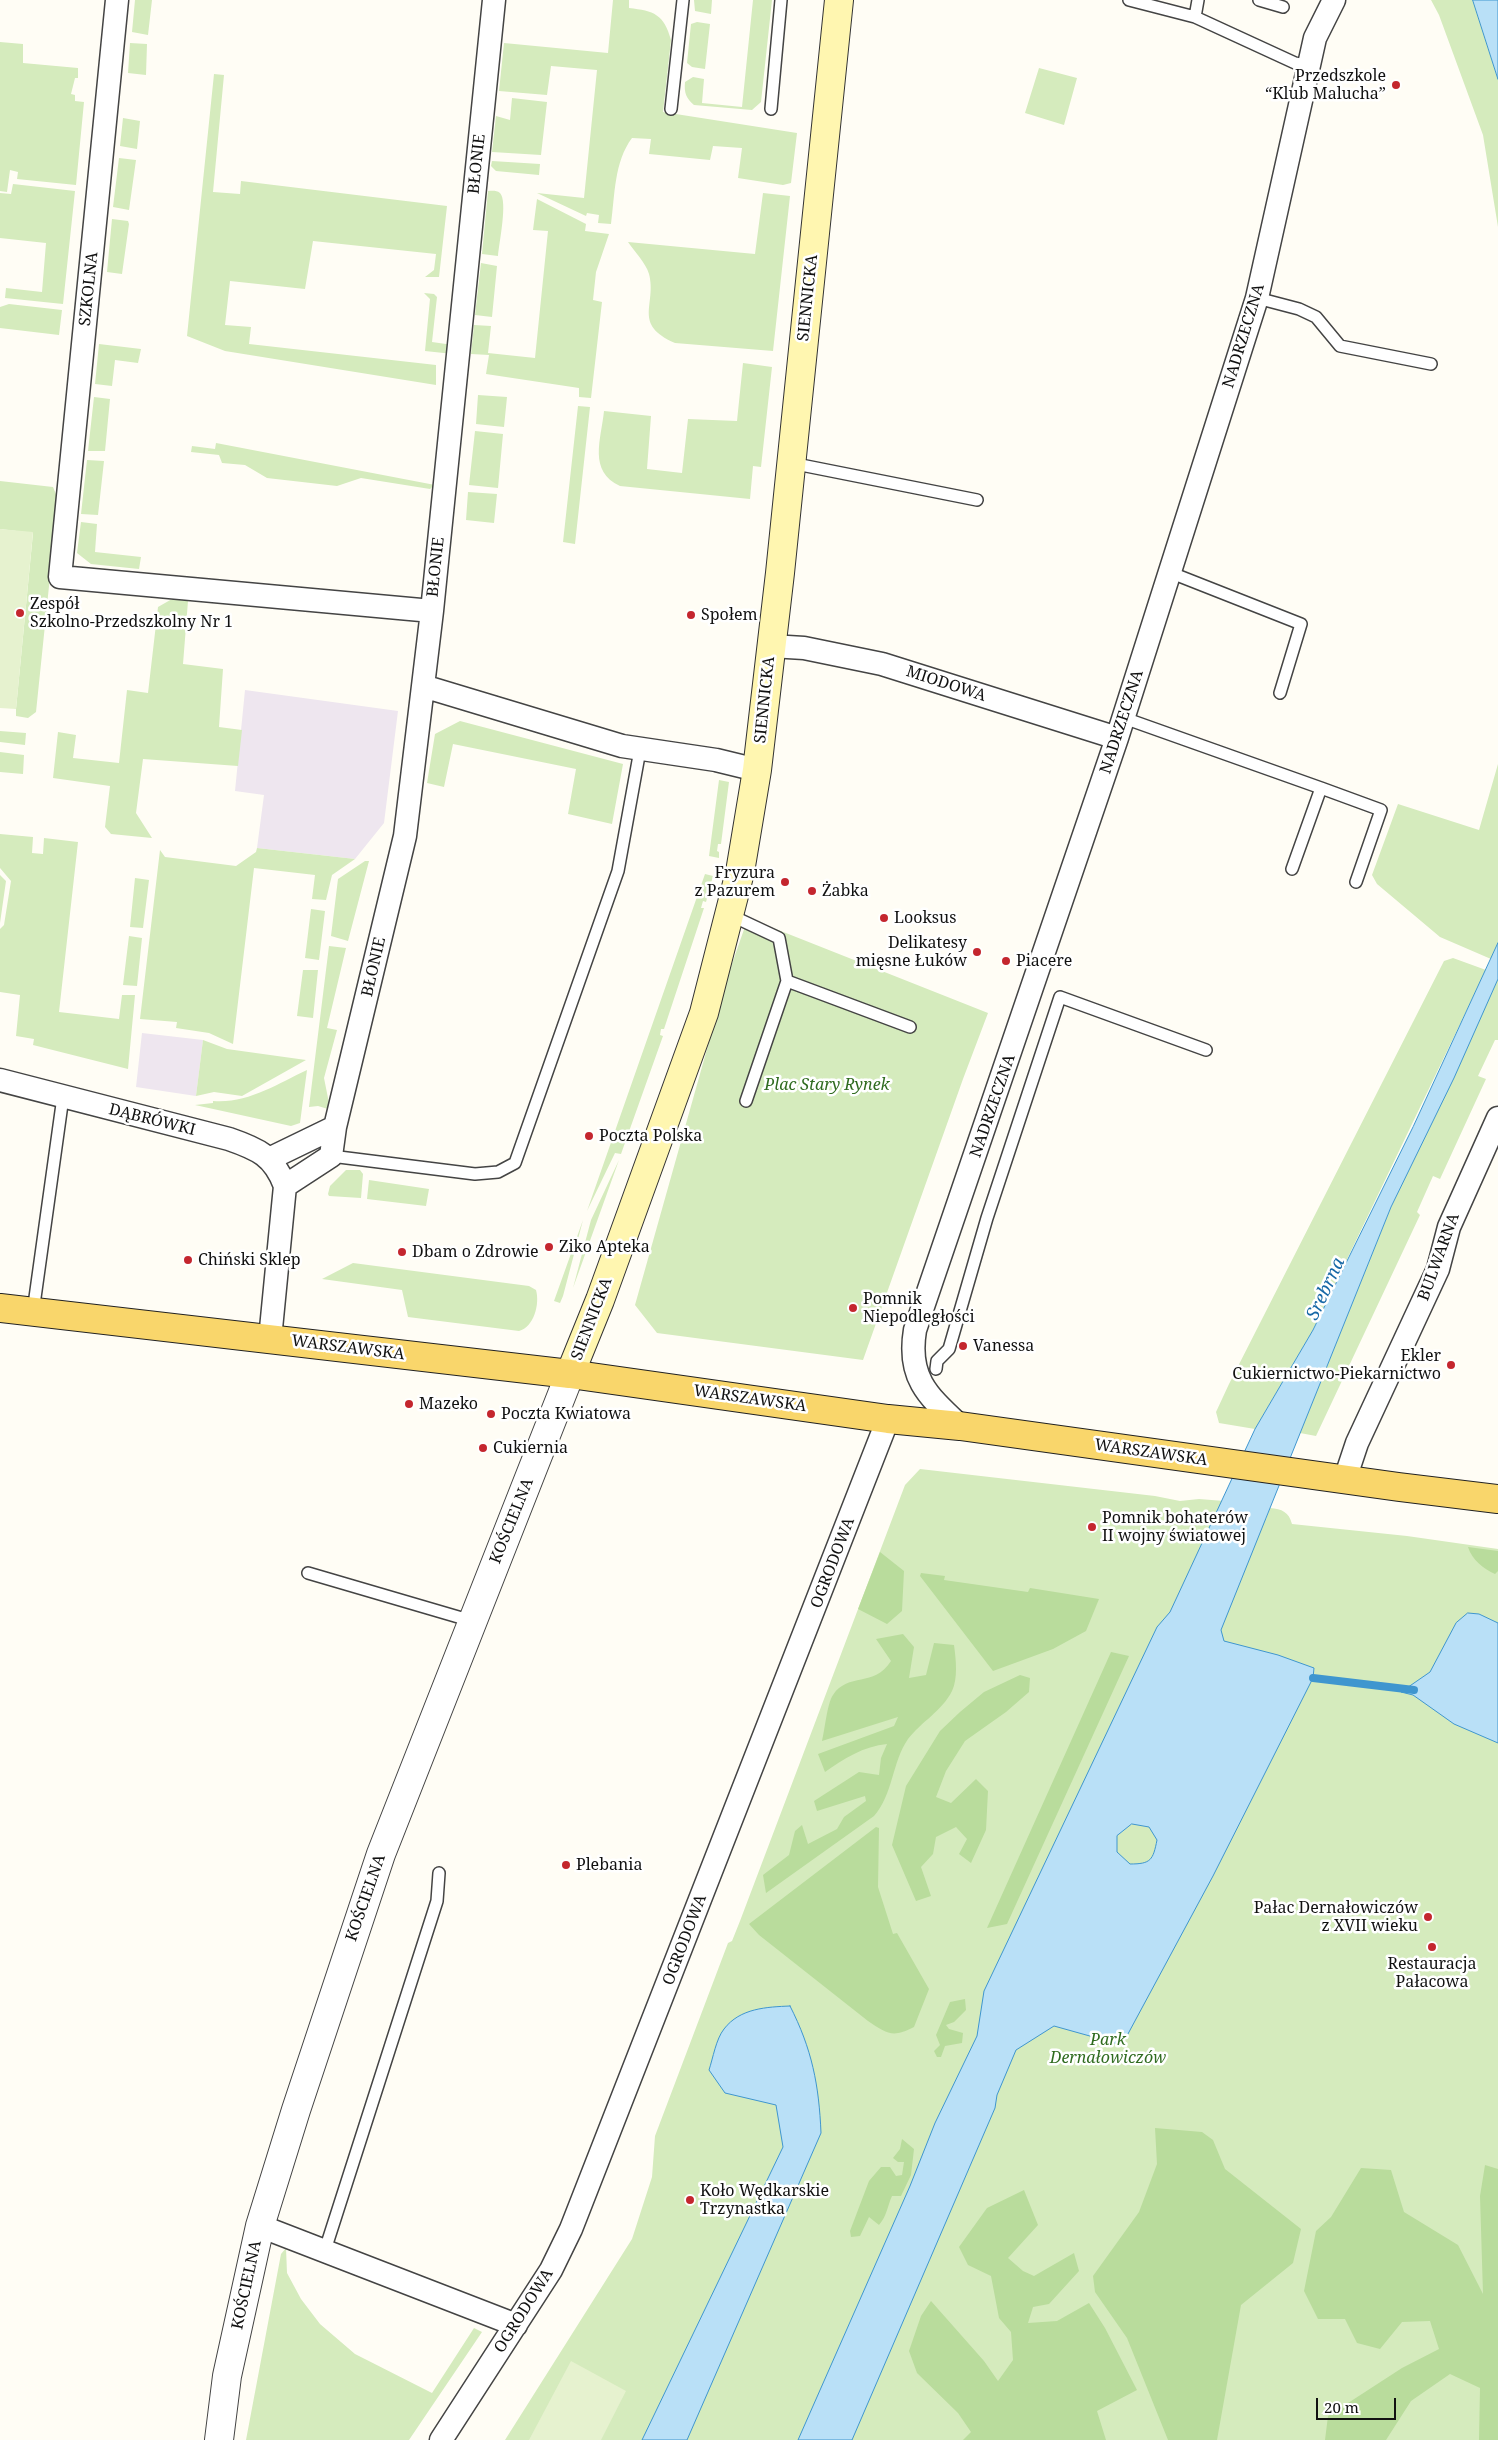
<!DOCTYPE html>
<meta charset="utf-8">
<style>
body{margin:0}
#map{position:relative;width:1498px;height:2440px;overflow:hidden;background:#fffdf5;font-family:"Noto Serif",serif}
canvas{display:block}
.scale{position:absolute;left:1316px;top:2398px;width:80px;height:22px;box-sizing:border-box;border:2px solid #111;border-top:0;padding-left:6px;font-size:15px;line-height:18px;white-space:nowrap;color:#111;-webkit-text-stroke:4px #fff;paint-order:stroke}
</style>
<div id="map">
<canvas width="1498" height="2440"></canvas>
<div class="scale">20 m</div>
</div>
<script>
const c = document.querySelector('canvas').getContext('2d');
c.lineJoin = 'round';
function fill(path, color) { c.fillStyle = color; c.fill(path, 'evenodd'); }
function stroke(path, color, width, dash) { c.strokeStyle = color; c.lineWidth = width; c.lineCap = dash ? 'butt' : 'round'; c.setLineDash(dash || []); c.stroke(path); }
function write(font, color, halo, rows, align = 'center') {
  c.font = font + ' "Noto Serif",serif'; c.lineWidth = 5; c.setLineDash([]); c.textBaseline = 'middle'; c.strokeStyle = halo; c.fillStyle = color; for (const [text, x, y, turn = 0] of rows) {
    c.save(); c.translate(x, y); c.rotate((+turn || 0) * Math.PI / 180); c.textAlign = isNaN(turn) ? turn : align; if (halo) c.strokeText(text, 0, 0); c.fillText(text, 0, 0); c.restore();
  }
}
fill(new Path2D(`
 M 245,690 L 398,711 L 384,823 L 355,859 L 257,848 L 264,795 L 235,791 Z
 M 142,1033 L 203,1040 L 196,1096 L 136,1087 Z`), '#eee6ef');
fill(new Path2D(`
 M 135,0 L 152,0 L 148,35 L 132,32 Z
 M 613,0 L 629,0 L 629,8 C 654,11 664,14 671,40 L 663,112 L 797,133 L 791,183 L 783,185 L 738,178 L 742,148 L 713,146 L 710,160 L 649,154 L 651,139 L 632,138 C 614,162 615,195 611,224 L 598,223 L 599,215 L 587,213 L 586,216 L 537,193 L 584,198 L 597,70 L 551,66 L 547,95 L 499,91 L 504,43 L 608,53 Z
 M 694,0 L 712,0 L 711,14 L 695,11 Z
 M 753,0 L 772,0 L 761,102 L 752,110 L 694,105 C 686,98 684,93 685,82 L 693,77 L 704,79 L 702,103 L 742,107 Z
 M 1431,0 L 1473,0 L 1498,79 L 1498,227 L 1483,135 L 1439,15 Z
 M 697,22 L 710,24 L 705,69 L 692,67 L 687,63 L 691,24 Z
 M 0,42 L 23,44 L 23,63 L 78,68 L 78,78 L 75,78 L 71,94 L 75,95 L 75,101 L 84,102 L 76,185 L 17,179 L 18,172 L 10,170 L 7,192 L 0,191 Z
 M 130,43 L 147,44 L 146,75 L 128,73 Z
 M 1039,68 L 1077,78 L 1064,125 L 1025,113 Z
 M 214,74 L 224,75 L 213,192 L 240,194 L 241,181 L 447,206 L 439,277 L 425,277 L 434,270 L 436,254 L 313,241 L 305,289 L 230,281 L 225,325 L 251,327 L 249,344 L 436,365 L 436,385 L 225,351 L 187,336 Z
 M 512,98 L 547,102 L 541,155 L 492,152 L 496,116 L 510,120 Z
 M 123,118 L 140,121 L 137,149 L 120,146 Z
 M 119,158 L 136,160 L 129,210 L 113,207 Z
 M 492,161 L 540,164 L 539,175 L 496,171 L 491,166 Z
 M 13,184 L 75,191 L 63,304 L 5,298 L 6,288 L 42,292 L 46,243 L 0,238 L 0,193 L 11,194 Z
 M 488,191 C 492,191 496,190 500,193 C 508,201 499,243 498,256 L 482,254 Z
 M 763,193 L 790,196 L 773,351 L 675,343 C 632,324 657,305 649,274 C 646,263 634,251 628,242 L 755,254 Z
 M 537,199 L 586,224 L 585,231 L 609,234 L 596,272 L 593,300 L 602,302 L 591,398 L 579,397 L 579,388 L 486,374 L 489,355 L 471,354 L 474,325 L 491,326 L 488,353 L 535,358 L 548,231 L 533,230 Z
 M 112,219 L 128,221 L 129,224 L 122,274 L 107,272 Z
 M 481,263 L 497,266 L 492,317 L 475,315 Z
 M 424,293 L 434,294 L 437,297 L 432,342 L 453,345 L 453,354 L 425,351 L 430,299 Z
 M 9,304 L 62,310 L 59,335 L 0,328 L 0,307 Z
 M 99,344 L 141,349 L 138,363 L 115,360 L 112,386 L 95,384 Z
 M 743,363 L 772,367 L 761,467 L 753,466 L 750,499 L 620,486 C 588,471 601,440 604,411 L 651,416 L 647,469 L 682,473 L 688,419 L 737,421 Z
 M 478,395 L 507,397 L 504,427 L 476,424 Z
 M 94,397 L 110,399 L 105,451 L 88,451 Z
 M 578,406 L 590,407 L 575,544 L 563,542 Z
 M 475,431 L 503,434 L 498,488 L 469,485 Z
 M 216,443 L 435,485 L 430,489 L 361,478 L 337,486 L 267,478 L 245,465 L 222,463 L 219,455 L 191,452 L 192,446 L 215,449 Z
 M 87,460 L 104,461 L 98,515 L 81,514 Z
 M 0,481 L 53,487 L 58,499 L 36,712 L 28,718 L 16,716 L 16,709 L 33,533 L 0,529 Z
 M 468,492 L 497,494 L 494,523 L 466,520 Z
 M 81,522 L 97,524 L 95,552 L 141,557 L 139,569 L 91,564 L 77,553 Z
 M 172,599 L 188,601 L 183,664 L 223,669 L 219,727 L 242,730 L 238,766 L 143,759 L 136,813 L 152,838 L 111,834 L 105,827 L 110,786 L 53,778 L 58,732 L 76,735 L 73,758 L 119,763 L 127,690 L 148,693 L 158,607 Z
 M 460,721 L 623,764 L 612,824 L 568,814 L 576,769 L 453,744 L 444,787 L 427,783 L 435,734 Z
 M 0,731 L 26,733 L 25,745 L 0,742 Z
 M 0,752 L 24,755 L 23,774 L 0,772 Z
 M 1498,764 L 1498,943 L 1491,959 L 1440,937 L 1377,884 L 1372,875 L 1398,804 L 1479,830 Z
 M 719,780 L 729,782 L 721,844 L 718,844 L 717,851 L 719,852 L 719,858 L 709,856 Z
 M 0,834 L 33,837 L 32,853 L 43,854 L 44,838 L 78,842 L 59,1012 L 119,1019 L 122,995 L 135,995 L 128,1069 L 33,1045 L 34,1039 L 16,1036 L 20,995 L 0,992 L 0,929 L 4,925 L 11,881 L 0,868 Z
 M 257,848 L 355,859 L 332,875 L 326,900 L 312,899 L 315,875 L 254,868 L 233,1044 L 209,1033 L 176,1028 L 177,1022 L 140,1019 L 160,850 L 165,857 L 236,866 L 256,852 Z
 M 365,861 L 369,861 L 348,941 L 331,936 L 338,879 Z
 M 705,874 L 713,876 L 706,902 L 703,901 L 701,908 L 704,908 L 664,1029 L 661,1029 L 660,1035 L 663,1036 L 621,1154 L 615,1153 L 587,1211 Z
 M 0,875 L 6,881 L 0,923 Z
 M 135,878 L 149,880 L 143,928 L 130,927 Z
 M 311,909 L 325,911 L 319,960 L 305,958 Z
 M 748,918 L 988,1013 L 963,1079 L 863,1360 L 657,1333 L 635,1305 L 727,978 Z
 M 129,936 L 142,938 L 137,986 L 123,985 Z
 M 329,946 L 346,948 L 327,1028 L 337,1030 L 324,1078 L 329,1103 L 328,1109 L 318,1106 L 309,1107 Z
 M 1453,958 L 1486,970 L 1313,1330 L 1255,1429 L 1219,1423 L 1216,1412 L 1229,1384 L 1444,961 Z
 M 303,970 L 318,970 L 313,1018 L 297,1016 Z
 M 1498,979 L 1498,1040 L 1495,1040 L 1478,1076 L 1486,1079 L 1440,1179 L 1433,1176 L 1417,1212 L 1420,1215 L 1316,1436 L 1300,1433 L 1391,1207 Z
 M 203,1040 L 227,1049 L 306,1060 L 242,1096 L 214,1092 L 196,1096 Z
 M 307,1070 L 300,1123 L 291,1126 L 195,1105 L 213,1103 L 213,1101 C 247,1104 277,1084 307,1070 Z
 M 619,1160 L 573,1288 L 591,1220 Z
 M 346,1170 L 360,1170 L 363,1174 L 361,1198 L 329,1196 L 328,1194 L 330,1186 Z
 M 369,1180 L 429,1189 L 426,1206 L 367,1199 Z
 M 583,1220 L 563,1296 L 560,1303 L 554,1301 Z
 M 353,1263 L 529,1286 L 536,1290 C 540,1304 534,1327 519,1331 L 408,1317 L 402,1290 L 322,1279 Z
 M 920,1469 L 1155,1496 L 1180,1501 L 1199,1499 L 1224,1501 L 1220,1509 L 1266,1519 L 1270,1508 C 1282,1509 1289,1512 1292,1524 L 1407,1536 L 1498,1549 L 1498,2440 L 505,2440 L 632,2239 L 652,2177 L 655,2136 L 728,1943 L 732,1941 L 740,1921 L 905,1485 Z
 M 286,2248 L 287,2273 L 301,2299 L 320,2324 L 355,2354 L 432,2393 L 474,2328 L 482,2332 L 409,2440 L 246,2440 L 281,2254 Z`), '#d5ebbd');
fill(new Path2D(`
 M 1468,1547 L 1498,1551 L 1498,1571 L 1495,1574 C 1484,1569 1472,1560 1468,1547 Z
 M 880,1552 L 904,1571 L 902,1611 L 887,1624 L 858,1609 Z
 M 921,1573 L 945,1576 L 944,1580 L 1028,1592 L 1030,1588 L 1099,1599 L 1086,1631 L 1053,1649 L 993,1671 L 920,1576 Z
 M 903,1634 L 914,1647 L 909,1678 L 926,1675 L 934,1643 L 954,1645 C 956,1660 958,1678 952,1691 C 942,1711 921,1722 908,1739 C 892,1762 893,1795 874,1816 L 766,1893 L 763,1875 L 789,1855 L 795,1831 L 802,1825 L 808,1844 L 837,1829 L 844,1817 L 866,1801 L 865,1796 L 817,1811 L 814,1801 L 859,1772 L 879,1775 L 881,1758 L 887,1744 C 864,1746 843,1759 825,1772 L 818,1754 L 894,1726 L 898,1717 L 822,1741 C 825,1729 827,1704 833,1695 C 848,1672 874,1688 891,1661 L 876,1639 Z
 M 1111,1652 L 1129,1656 L 1007,1924 L 987,1928 Z
 M 1020,1675 L 1030,1678 L 1029,1692 L 1006,1712 L 965,1741 L 946,1771 L 936,1797 L 951,1803 L 976,1779 L 988,1791 L 986,1830 L 971,1863 L 959,1854 L 967,1839 L 956,1827 L 936,1837 L 933,1854 L 921,1867 L 931,1896 L 916,1901 L 892,1845 L 906,1786 L 940,1731 L 960,1712 L 984,1692 Z
 M 876,1827 L 879,1828 L 878,1887 L 893,1934 L 897,1933 L 929,1989 L 914,2027 C 893,2038 887,2034 868,2021 L 759,1935 L 749,1924 Z
 M 965,1999 L 966,2010 L 954,2022 L 946,2025 L 949,2029 L 963,2033 L 962,2043 L 945,2046 L 941,2057 L 937,2057 L 934,2051 L 940,2045 L 936,2035 L 950,2002 Z
 M 1155,2128 L 1202,2132 L 1213,2140 L 1225,2169 L 1301,2229 L 1293,2263 L 1241,2305 L 1217,2440 L 1168,2440 L 1127,2338 L 1095,2292 L 1093,2276 L 1139,2212 L 1157,2164 Z
 M 902,2139 L 914,2149 L 911,2175 L 901,2196 L 892,2196 C 887,2207 887,2216 879,2225 L 869,2217 L 860,2236 L 851,2237 L 850,2231 L 869,2181 L 881,2167 L 890,2167 L 896,2176 L 902,2175 L 904,2162 L 898,2162 L 893,2158 L 900,2149 Z
 M 1485,2165 L 1498,2169 L 1498,2440 L 1479,2440 L 1480,2388 L 1450,2374 L 1411,2401 L 1386,2440 L 1325,2440 L 1328,2416 L 1402,2368 L 1439,2349 L 1430,2321 L 1402,2322 L 1380,2349 L 1357,2343 L 1345,2319 L 1318,2319 L 1304,2291 L 1316,2231 L 1331,2217 L 1361,2168 L 1391,2170 L 1404,2212 L 1458,2245 L 1483,2294 L 1480,2196 Z
 M 1024,2190 L 1038,2225 L 1008,2258 L 1023,2271 L 1034,2276 L 1074,2253 L 1079,2271 L 1049,2304 L 1033,2307 L 1028,2323 L 1057,2321 L 1089,2303 L 1105,2328 L 1137,2390 L 1097,2411 L 1106,2440 L 963,2440 L 971,2432 L 958,2413 L 917,2373 L 909,2351 L 921,2316 L 931,2301 L 984,2361 L 998,2381 L 1013,2360 L 1011,2332 L 999,2318 L 991,2276 L 968,2265 L 959,2247 L 987,2208 Z`), '#b9dc9c');
fill(new Path2D(`
 M 0,529 L 33,532 L 16,709 L 0,708 Z
 M 571,2361 L 626,2391 L 601,2440 L 529,2440 Z`), '#e6f2cf');
const water = new Path2D(`
 M 1473,0 L 1498,0 L 1498,79 Z
 M 1498,943 L 1498,979 L 1454,1078 L 1391,1207 L 1221,1630 L 1224,1641 L 1278,1655 L 1314,1668 L 1313,1678 L 1213,1876 L 1122,2045 L 1054,2026 L 1016,2050 L 997,2095 L 995,2108 L 852,2440 L 798,2440 L 910,2186 L 935,2123 L 977,2036 L 984,1991 L 1157,1627 L 1170,1612 L 1255,1429 L 1313,1330 L 1413,1127 ZM 1132,1824 L 1149,1827 L 1157,1840 C 1153,1860 1151,1864 1130,1864 L 1117,1852 L 1117,1836 Z
 M 1468,1613 L 1479,1614 L 1498,1623 L 1498,1743 L 1454,1724 L 1413,1695 L 1401,1692 L 1430,1672 L 1456,1623 Z
 M 790,2006 C 812,2049 819,2085 821,2133 L 687,2440 L 642,2440 L 783,2147 L 776,2105 L 725,2093 L 709,2070 C 713,2058 716,2039 724,2029 C 740,2008 767,2007 790,2006 Z`);
fill(water, '#b9e0f7');
stroke(water, '#3f96cf', 1);
stroke(new Path2D(`
 M 1313,1678 L 1414,1690`), '#3f96cf', 8);
const service = new Path2D(`
 M 1129,0 L 1195,17
 M 1198,0 L 1195,17 L 1295,63 L 1309,66
 M 1259,0 L 1283,7
 M 671,109 L 683,0
 M 771,109 L 781,0
 M 1257,298 L 1299,309 L 1316,317 L 1340,346 L 1431,364
 M 791,463 L 977,500
 M 1169,572 L 1301,624 L 1280,693
 M 1124,718 L 1321,788
 M 1292,869 L 1321,788 L 1381,810 L 1356,882
 M 730,915 L 779,938 L 787,981 L 746,1101
 M 787,981 L 910,1027
 M 331,1156 L 475,1174 L 498,1172 L 515,1163 L 618,871 L 640,750
 M 33,1312 L 63,1097
 M 936,1369 L 937,1361 L 949,1349 L 987,1218 L 1060,997 L 1206,1050
 M 308,1573 L 472,1621
 M 325,2250 L 437,1901 L 439,1873`);
const minor = new Path2D(`
 M 117,0 L 60,577 L 432,611
 M 771,646 L 804,648 L 882,664 L 1117,738
 M 423,686 L 622,746 L 716,760 L 757,770
 M 0,1080 L 229,1139 C 258,1149 274,1156 285,1186 L 270,1339
 M 269,1159 L 335,1127
 M 285,1186 L 331,1156 L 335,1127 L 405,836 L 432,611 L 494,0
 M 960,1426 C 928,1396 907,1378 915,1330 L 1117,738 L 1257,298 L 1315,38 L 1334,0
 M 1345,1479 L 1357,1443 L 1438,1269 L 1449,1227 L 1498,1118
 M 260,2226 L 516,2325
 M 441,2440 L 551,2270 L 571,2229 L 888,1419`);
const tertiary = new Path2D(`
 M 219,2440 L 227,2376 L 260,2226 L 296,2110 L 381,1854 L 570,1374`);
const secondary = new Path2D(`
 M 570,1374 L 600,1300 L 704,1013 L 740,872 L 757,770 L 780,573 L 839,0`);
const primary = new Path2D(`
 M 0,1308 L 570,1374 L 888,1419 L 960,1426 L 1399,1487 L 1498,1499`);
stroke(service, '#444', 14);
stroke(minor, '#444', 25);
stroke(tertiary, '#444', 30);
stroke(secondary, '#333', 30);
stroke(primary, '#222', 30);
stroke(service, '#fff', 11);
stroke(minor, '#fff', 22);
stroke(tertiary, '#fff', 28);
stroke(secondary, '#fff6b0', 28);
stroke(primary, '#f9d66b', 28);
for (const [x, y, r, color] of [
 [1396,85,5,"#c4262e"],
 [20,613,5,"#c4262e"],
 [691,615,5,"#c4262e"],
 [785,882,5,"#c4262e"],
 [812,891,5,"#c4262e"],
 [884,918,5,"#c4262e"],
 [977,952,5,"#c4262e"],
 [1006,961,5,"#c4262e"],
 [589,1136,5,"#c4262e"],
 [549,1247,5,"#c4262e"],
 [402,1252,5,"#c4262e"],
 [188,1260,5,"#c4262e"],
 [853,1308,5,"#c4262e"],
 [963,1346,5,"#c4262e"],
 [1451,1365,5,"#c4262e"],
 [409,1404,5,"#c4262e"],
 [491,1414,5,"#c4262e"],
 [483,1448,5,"#c4262e"],
 [1092,1527,5,"#c4262e"],
 [566,1865,5,"#c4262e"],
 [1428,1917,5,"#c4262e"],
 [1432,1947,5,"#c4262e"],
 [690,2200,5,"#c4262e"]
]) { const dot = new Path2D(); dot.arc(x, y, r, 0, 2 * Math.PI); c.fillStyle = color; c.fill(dot); stroke(dot, '#fff', 2); }
write('16px', '#111', '#fff', [
 ["Przedszkole",1386,76,"right"],
 ["“Klub Malucha”",1386,94,"right"],
 ["Zespół",30,604],
 ["Szkolno-Przedszkolny Nr 1",30,622],
 ["Społem",701,615],
 ["Fryzura",775,873,"right"],
 ["z Pazurem",775,891,"right"],
 ["Żabka",822,891],
 ["Looksus",894,918],
 ["Delikatesy",967,943,"right"],
 ["mięsne Łuków",967,961,"right"],
 ["Piacere",1016,961],
 ["Poczta Polska",599,1136],
 ["Ziko Apteka",559,1247],
 ["Dbam o Zdrowie",412,1252],
 ["Chiński Sklep",198,1260],
 ["Pomnik",863,1299],
 ["Niepodległości",863,1317],
 ["Vanessa",973,1346],
 ["Ekler",1441,1356,"right"],
 ["Cukiernictwo-Piekarnictwo",1441,1374,"right"],
 ["Mazeko",419,1404],
 ["Poczta Kwiatowa",501,1414],
 ["Cukiernia",493,1448],
 ["Pomnik bohaterów",1102,1518],
 ["II wojny światowej",1102,1536],
 ["Plebania",576,1865],
 ["Pałac Dernałowiczów",1418,1908,"right"],
 ["z XVII wieku",1418,1926,"right"],
 ["Restauracja",1432,1964,"center"],
 ["Pałacowa",1432,1982,"center"],
 ["Koło Wędkarskie",700,2191],
 ["Trzynastka",700,2209]
], 'left');
write('16px', '#111', '#fff', [
 ["BŁONIE",477,164,-84],
 ["SZKOLNA",89,289,-84],
 ["SIENNICKA",808,298,-84],
 ["NADRZECZNA",1244,336,-73],
 ["BŁONIE",436,567,-84],
 ["MIODOWA",946,684,18],
 ["SIENNICKA",765,700,-84],
 ["NADRZECZNA",1122,722,-72],
 ["BŁONIE",374,967,-77],
 ["NADRZECZNA",993,1106,-71],
 ["DĄBRÓWKI",152,1120,14],
 ["BULWARNA",1439,1257,-70],
 ["SIENNICKA",592,1319,-69],
 ["WARSZAWSKA",348,1348,7],
 ["WARSZAWSKA",750,1399,8],
 ["WARSZAWSKA",1151,1453,8],
 ["KOŚCIELNA",512,1521,-68],
 ["OGRODOWA",833,1563,-69],
 ["KOŚCIELNA",366,1898,-71],
 ["OGRODOWA",685,1940,-69],
 ["KOŚCIELNA",247,2285,-78],
 ["OGRODOWA",524,2311,-58]
]);
write('italic 16px', '#2f6b1f', '#fff', [
 ["Plac Stary Rynek",827,1085],
 ["Park",1108,2040],
 ["Dernałowiczów",1108,2058]
]);
write('italic 18px', '#1768a6', '#fff', [
 ["Srebrna",1326,1289,-65]
]);
</script>
